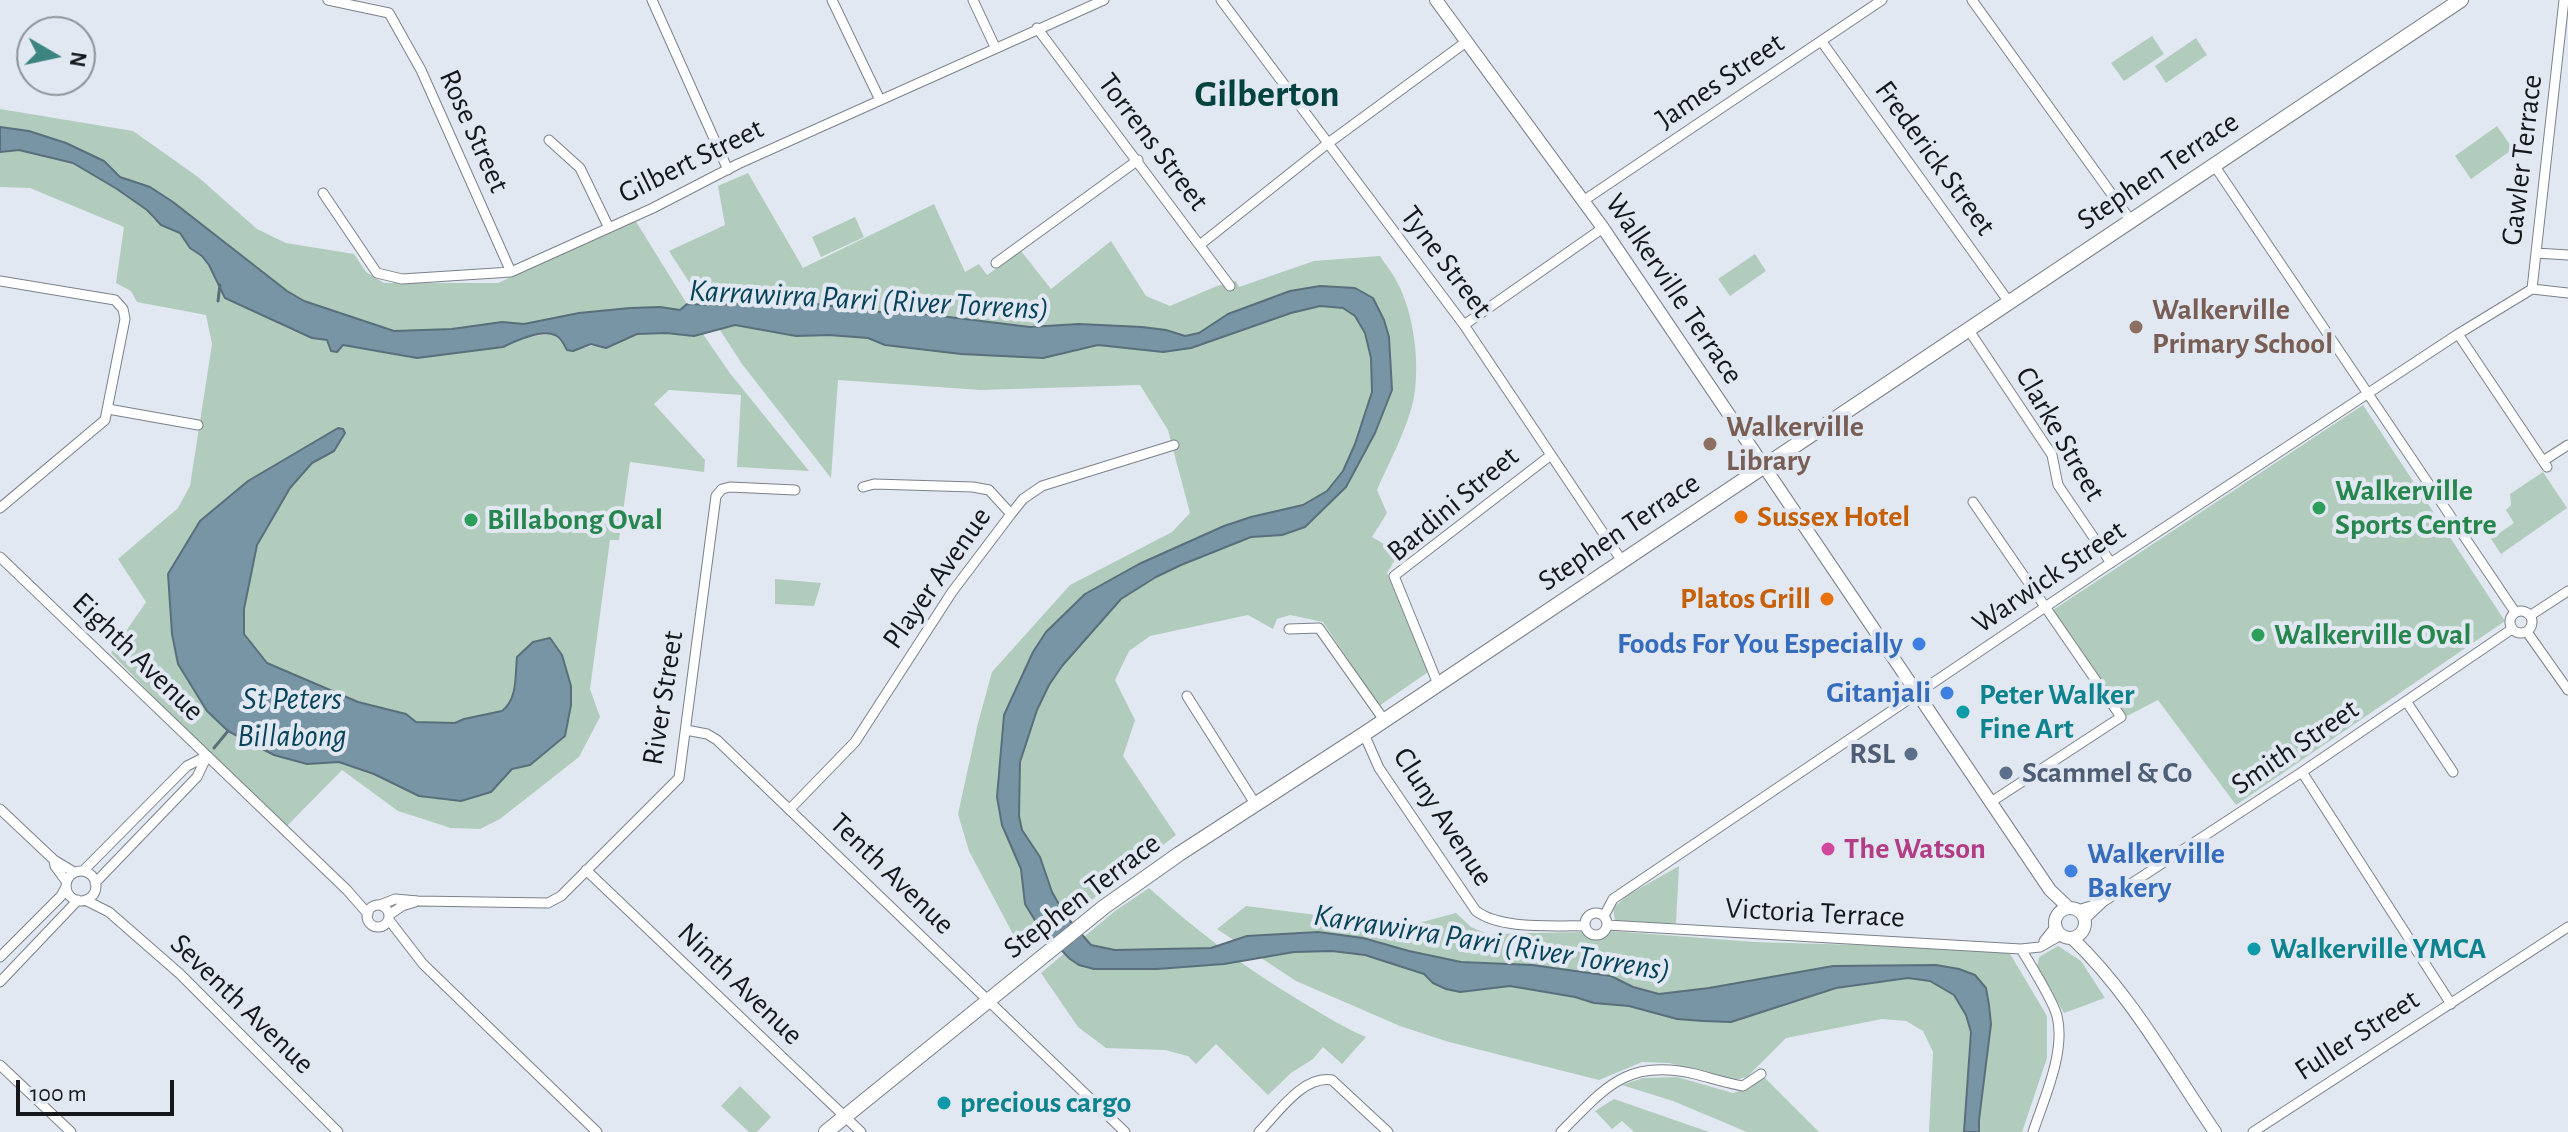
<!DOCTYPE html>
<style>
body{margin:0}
#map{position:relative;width:2568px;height:1132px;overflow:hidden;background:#e1e8f1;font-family:"Alegreya Sans",sans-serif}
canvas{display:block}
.north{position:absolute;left:16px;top:16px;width:80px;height:80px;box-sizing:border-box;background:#e1e8f1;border:2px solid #8f949b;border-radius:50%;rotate:99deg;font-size:22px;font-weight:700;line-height:32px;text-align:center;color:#15171a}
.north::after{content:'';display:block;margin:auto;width:28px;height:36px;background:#3c847f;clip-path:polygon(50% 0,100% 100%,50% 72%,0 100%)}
.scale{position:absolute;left:16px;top:1080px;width:158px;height:36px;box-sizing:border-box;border:4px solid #15171a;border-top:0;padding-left:10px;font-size:24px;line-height:28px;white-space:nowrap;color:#15171a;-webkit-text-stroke:6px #e1e8f1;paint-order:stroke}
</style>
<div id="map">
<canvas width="2568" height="1132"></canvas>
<div class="north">N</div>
<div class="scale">100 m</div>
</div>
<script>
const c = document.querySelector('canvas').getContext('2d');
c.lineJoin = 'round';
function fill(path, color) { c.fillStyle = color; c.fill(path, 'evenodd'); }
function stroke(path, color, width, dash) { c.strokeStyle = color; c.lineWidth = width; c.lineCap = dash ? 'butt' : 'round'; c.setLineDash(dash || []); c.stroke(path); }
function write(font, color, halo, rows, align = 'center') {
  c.font = font + ' "Alegreya Sans",sans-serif'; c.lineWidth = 8; c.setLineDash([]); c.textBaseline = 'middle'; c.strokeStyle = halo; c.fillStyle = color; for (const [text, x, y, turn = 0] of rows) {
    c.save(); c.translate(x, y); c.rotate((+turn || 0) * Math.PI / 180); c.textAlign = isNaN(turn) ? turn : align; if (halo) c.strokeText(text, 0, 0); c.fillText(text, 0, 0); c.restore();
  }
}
fill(new Path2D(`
 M 2152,36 L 2164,54 L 2124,81 L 2111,63 Z
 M 2196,38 L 2207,55 L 2166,83 L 2155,66 Z
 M 0,109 L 133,131 L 198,177 L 257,229 L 286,243 L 354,254 L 366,272 L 384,283 L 498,283 L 635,220 L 687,304 L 680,310 L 660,307 L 630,308 L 579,313 L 524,324 L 502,322 L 452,329 L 394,331 L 304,301 L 287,291 L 173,202 L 150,187 L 120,177 L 104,161 L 66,143 L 29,131 L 0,127 Z
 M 2497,126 L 2513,149 L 2471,179 L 2455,156 Z
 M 19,150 L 82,166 L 132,199 L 147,210 L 153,219 L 180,233 L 190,248 L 202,256 L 209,265 L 225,299 L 312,338 L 411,358 L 503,347 C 518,339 537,334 554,334 L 565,347 L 573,351 L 637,334 L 703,334 L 729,372 L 809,471 L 737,467 L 741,395 L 669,390 L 654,404 L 705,460 L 704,472 L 630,462 L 619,540 L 610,540 L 590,689 L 600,717 L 579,757 L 500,819 L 480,829 L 451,828 L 398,811 L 342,770 L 283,830 L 111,653 L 146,602 L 118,559 L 178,508 L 190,486 L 212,344 L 206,315 L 137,302 L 131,291 L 116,283 L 124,227 L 30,188 L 0,187 L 0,152 Z
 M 748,173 L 803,268 L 934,204 L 965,272 L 979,264 L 987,275 L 1021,251 L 1051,289 L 1111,241 L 1146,296 L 1170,306 L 1217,286 L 1236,281 L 1239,287 L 1314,261 L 1380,256 C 1385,264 1393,273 1397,282 C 1414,313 1420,363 1414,397 C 1409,425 1389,463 1377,490 L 1387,513 L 1372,537 L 1399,553 L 1387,573 L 1428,672 L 1379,706 L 1323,622 L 1290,615 L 1277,619 L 1273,629 L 1248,615 L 1150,636 L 1129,651 L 1115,680 L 1135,720 L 1123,756 L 1176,835 L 1023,953 L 969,851 L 958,814 L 978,723 L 992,672 L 1070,585 L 1172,532 L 1190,513 L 1168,430 L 1140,385 L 981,390 L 838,380 L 831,478 L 742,364 L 669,251 L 725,225 L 718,186 Z
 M 855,217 L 864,237 L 821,257 L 812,237 Z
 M 1755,254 L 1766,271 L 1730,296 L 1718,279 Z
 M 2363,405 L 2505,621 L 2236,805 L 2158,700 L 2123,718 L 2053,610 Z
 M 2543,472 L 2567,508 L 2501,554 L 2491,539 L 2514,523 L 2506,510 L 2511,505 L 2510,494 Z
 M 775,579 L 821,583 L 814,606 L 775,604 Z
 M 1679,866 L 1676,923 L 1622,924 L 1615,921 L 1613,908 L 1628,895 Z
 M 1149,888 C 1199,933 1249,971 1307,1005 C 1327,1017 1345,1028 1366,1037 L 1342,1064 L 1323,1047 L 1313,1059 L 1291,1073 L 1268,1095 L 1216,1044 L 1196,1064 L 1188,1056 L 1165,1050 L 1106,1048 L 1078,1027 L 1041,973 L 1115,911 Z
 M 1246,906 L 1363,921 L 1415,924 L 1456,913 L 1471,927 L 1488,934 L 1584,932 L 1599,938 L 1611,931 L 1754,942 L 1963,948 L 2009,952 L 2047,1016 L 2047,1058 L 2022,1132 L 1929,1132 L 1933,1052 L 1923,1031 L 1906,1021 L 1882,1019 L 1786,1038 L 1747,1077 L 1735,1080 L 1669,1063 L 1642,1062 L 1599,1080 L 1449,1042 L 1400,1026 L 1296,981 L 1217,929 Z
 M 2058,946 L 2081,961 L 2105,998 L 2064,1013 L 2037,967 L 2039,957 Z
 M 1761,1074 L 1819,1132 L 1747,1132 L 1673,1101 L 1622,1085 L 1643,1078 L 1677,1077 L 1733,1093 L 1749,1088 Z
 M 740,1086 L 771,1117 L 757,1132 L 749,1132 L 721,1106 Z
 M 1614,1099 L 1709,1132 L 1634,1132 L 1622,1121 L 1612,1129 L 1595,1111 Z`), '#b1ccbc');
const water = new Path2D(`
 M 0,127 L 29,131 L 66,143 L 104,161 L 120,177 L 150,187 L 173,202 L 287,291 L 304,301 L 394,331 L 452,329 L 502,322 L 524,324 L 579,313 L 630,308 L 660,307 L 680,310 L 687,304 L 720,305 L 751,302 L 816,304 L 877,312 L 900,311 L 1030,327 L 1079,324 L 1142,327 L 1166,330 L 1185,336 L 1199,333 L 1228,314 L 1290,291 L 1320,286 L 1355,288 L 1373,298 L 1384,320 L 1389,337 L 1392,390 L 1375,433 L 1346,487 L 1305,527 L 1282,535 L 1251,537 L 1181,565 L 1156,577 L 1121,599 L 1062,666 L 1049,685 L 1037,710 L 1020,762 L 1019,816 L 1022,830 L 1040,857 L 1052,892 L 1065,915 L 1091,945 L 1115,950 L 1211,948 L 1247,936 L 1318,932 L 1363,938 L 1409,951 L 1461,962 L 1532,965 L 1611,976 L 1633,987 L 1659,994 L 1709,988 L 1833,966 L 1936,965 L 1959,969 L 1975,975 L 1986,988 L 1989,1005 L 1991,1024 L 1979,1120 L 1979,1132 L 1964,1132 L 1971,1032 L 1966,1015 L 1954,995 L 1930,981 L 1908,978 L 1836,988 L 1731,1022 L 1703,1021 L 1677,1019 L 1629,1006 L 1594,1003 L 1575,997 L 1510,986 L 1460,992 L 1446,989 L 1433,983 L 1424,974 L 1365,955 L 1332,951 L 1294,952 L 1224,964 L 1157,969 L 1094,969 L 1079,965 L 1070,959 L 1039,927 L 1025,904 L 1021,869 L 1002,825 L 997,797 L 1004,715 L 1033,652 L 1046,632 L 1085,594 L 1139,564 L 1224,526 L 1251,517 L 1303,505 L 1327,491 L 1343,471 L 1355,444 L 1372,392 L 1371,358 L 1365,333 L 1355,316 L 1343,308 L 1320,306 L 1291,313 L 1191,348 L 1163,352 L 1098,345 L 1043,358 L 961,354 L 885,345 L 868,338 L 829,335 L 796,336 L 735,325 L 694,336 L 666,333 L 637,334 L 606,348 L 591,344 L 573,351 L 567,350 C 564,345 561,337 555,335 C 542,329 515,341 503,347 L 417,358 L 343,345 L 337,352 L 331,351 L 327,340 L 312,338 L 225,298 L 209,265 L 202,256 L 190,248 L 180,233 L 161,225 L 147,210 L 117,189 L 73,163 L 19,150 L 0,152 Z
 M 338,428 L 343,429 L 345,433 L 334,451 L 312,463 L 290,488 L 257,545 L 244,609 L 244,634 L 267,663 L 358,702 L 406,714 L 416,722 L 455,723 L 464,719 L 502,711 C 518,699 515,675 517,657 L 533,642 L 550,638 L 562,655 L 571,686 L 571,705 L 565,736 L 530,765 L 512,769 L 491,792 L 461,801 L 419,796 L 374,774 L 339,762 L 307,764 L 274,755 L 228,731 L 207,711 L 178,664 L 172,634 L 168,574 L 200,521 L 248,481 Z`);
fill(water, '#7895a5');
stroke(water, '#5a6f7b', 2);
stroke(new Path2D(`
 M 218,301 L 220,285
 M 214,748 L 228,731`), '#5a6f7b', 3);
const minor = new Path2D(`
 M 328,0 L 389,13 L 421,70 L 511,272
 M 652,0 L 728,170
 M 832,0 L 880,100
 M 973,0 L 995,47
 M 1221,0 L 1464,325 L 1622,561
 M 1972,0 L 2131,221
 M 2564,0 L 2532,289 L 2568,293
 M 1037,28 L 1230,286
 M 1822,42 L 2009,302
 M 549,140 L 580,168 L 609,228
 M 2214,165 L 2515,612
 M 323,193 L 377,273 L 402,279 L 511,272 L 653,208 L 738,164 L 1104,0
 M 1583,201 L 1882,0
 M 1201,244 L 1327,144 L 1466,42
 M 2536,253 L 2568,255
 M 996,263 L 1138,160
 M 0,281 L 115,300 L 123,309 L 125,319 L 105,420 L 0,508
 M 1464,325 L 1603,228
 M 1968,329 L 2052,455 L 2058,485 L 2111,563
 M 2458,334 L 2547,467
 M 108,409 L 198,425
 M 2543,461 L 2568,445
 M 863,487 L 874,484 L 973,487 L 989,490 L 1011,514
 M 1973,502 L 2121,717 L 1991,802
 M 0,557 L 347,890 L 368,914
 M2510 622a11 11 0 1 1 22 0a11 11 0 1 1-22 0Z
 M 2531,615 L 2568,591
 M 1289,629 L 1319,628 L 1384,720
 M 2527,632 L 2568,690
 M 1438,684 L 1394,576 L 1551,455
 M 1187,696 L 1256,805
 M 2406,701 L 2453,772
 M 686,730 L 707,734 L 717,740 L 1125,1132
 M 1364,734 L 1379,768 L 1476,911 C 1502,930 1553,925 1585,926
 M 2302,772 L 2451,1004
 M 0,809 L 54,860 L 74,872
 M 790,809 L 855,742 L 952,592 L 1011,514 L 1023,499 L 1042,486 L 1174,445
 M 54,860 L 55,866 L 66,881
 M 586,870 L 861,1132
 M 83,871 L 187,766 L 207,756
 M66 886a15 15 0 1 1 30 0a15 15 0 1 1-30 0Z
 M 95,883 L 197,777 L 207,756
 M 85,900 L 109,912 L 180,974 L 338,1132
 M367 916a11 11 0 1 1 22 0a11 11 0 1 1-22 0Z
 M 380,905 L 395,899 L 418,901 L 548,903 L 561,896 L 679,778 L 716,496 L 722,489 L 730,487 L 795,490
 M 2078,910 L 2100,903
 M1585 924a11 11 0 1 1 22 0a11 11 0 1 1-22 0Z
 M 389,915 L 402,906 L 415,902
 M 1604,916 L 1613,899 L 2103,568 L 2458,334 L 2532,289
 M 2085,919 L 2103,902 L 2302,772 L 2512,629
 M 389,920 L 423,964 L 597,1132
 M 1607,925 L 2021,949 L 2040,947 L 2061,935
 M 2044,941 L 2056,926
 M 2021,949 C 2031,966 2052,998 2057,1016 C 2066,1051 2044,1099 2033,1132
 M 0,957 L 61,896 L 66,887
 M 0,982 L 78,900
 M 0,1065 L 71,1132
 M 1259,1132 C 1278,1113 1303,1075 1332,1080 L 1388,1132
 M 1561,1132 C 1605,1088 1626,1058 1695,1074 C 1711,1078 1726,1083 1743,1086 L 1761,1074
 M 2253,1132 L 2568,927`);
const tertiary = new Path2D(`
 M 1436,0 L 1603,228 L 2050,890 L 2069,908
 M2055 923a15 15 0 1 1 30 0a15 15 0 1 1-30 0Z
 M 2072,938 C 2130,993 2170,1066 2215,1132`);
const secondary = new Path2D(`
 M 826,1132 L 1104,907 L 1179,854 L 1364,734 L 2461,0`);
stroke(minor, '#7b8189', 11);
stroke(tertiary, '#7b8189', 14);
stroke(secondary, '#7b8189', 16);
stroke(minor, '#fff', 9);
stroke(tertiary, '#fff', 12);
stroke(secondary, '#fff', 14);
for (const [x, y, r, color] of [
 [2136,327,8,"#8d6e63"],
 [1710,444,8,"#8d6e63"],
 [2319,508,8,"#2e9e5b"],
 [1741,517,8,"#e8710a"],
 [471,520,8,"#2e9e5b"],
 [1827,599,8,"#e8710a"],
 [2258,635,8,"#2e9e5b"],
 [1919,644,8,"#3f7fe0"],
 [1947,693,8,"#3f7fe0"],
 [1963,712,8,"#0f9aa8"],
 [1911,754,8,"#5c6f8a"],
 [2006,773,8,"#5c6f8a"],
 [1828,849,8,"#d1479c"],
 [2071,871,8,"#3f7fe0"],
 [2254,949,8,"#0f9aa8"],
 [944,1103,8,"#0f9aa8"]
]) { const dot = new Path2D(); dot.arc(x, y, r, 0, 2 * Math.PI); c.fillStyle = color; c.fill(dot); stroke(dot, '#e1e8f1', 3); }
write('30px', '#15171a', '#e1e8f1', [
 ["James Street",1720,81,-34],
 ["Rose Street",474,131,66],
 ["Torrens Street",1153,142,53],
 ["Frederick Street",1935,158,54],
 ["Gawler Terrace",2522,160,-83],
 ["Gilbert Street",691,161,-26],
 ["Stephen Terrace",2158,171,-34],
 ["Tyne Street",1446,262,53],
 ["Walkerville Terrace",1674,289,56],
 ["Clarke Street",2060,434,60],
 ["Bardini Street",1453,504,-40],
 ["Stephen Terrace",1619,532,-34],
 ["Warwick Street",2049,577,-34],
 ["Player Avenue",937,578,-55],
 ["Eighth Avenue",138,657,44],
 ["River Street",663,698,-81],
 ["Smith Street",2295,747,-34],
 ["Cluny Avenue",1443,817,57],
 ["Tenth Avenue",892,874,44],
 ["Stephen Terrace",1082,896,-37],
 ["Victoria Terrace",1815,913,3],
 ["Ninth Avenue",740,984,44],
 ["Seventh Avenue",242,1004,44],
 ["Fuller Street",2357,1035,-33]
]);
write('bold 30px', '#785e54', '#e1e8f1', [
 ["Walkerville",2152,310],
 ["Primary School",2152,344],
 ["Walkerville",1726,427],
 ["Library",1726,461]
], 'left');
write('bold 30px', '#27864d', '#e1e8f1', [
 ["Walkerville",2335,491],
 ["Sports Centre",2335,525],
 ["Billabong Oval",487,520],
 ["Walkerville Oval",2274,635]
], 'left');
write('bold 30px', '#c56008', '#e1e8f1', [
 ["Sussex Hotel",1757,517],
 ["Platos Grill",1811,599,"right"]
], 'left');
write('bold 30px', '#366cbe', '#e1e8f1', [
 ["Foods For You Especially",1903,644],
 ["Gitanjali",1931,693],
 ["Walkerville",2087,854,"left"],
 ["Bakery",2087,888,"left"]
], 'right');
write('bold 30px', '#0d838f', '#e1e8f1', [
 ["Peter Walker",1979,695],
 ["Fine Art",1979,729],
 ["Walkerville YMCA",2270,949],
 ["precious cargo",960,1103]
], 'left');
write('bold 30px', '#4e5e75', '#e1e8f1', [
 ["RSL",1895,754],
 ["Scammel & Co",2022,773,"left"]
], 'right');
write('bold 30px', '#b23c85', '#e1e8f1', [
 ["The Watson",1844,849]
], 'left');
write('italic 32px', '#07435b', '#e1e8f1', [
 ["Karrawirra Parri (River Torrens)",869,300,3],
 ["St Peters",292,699],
 ["Billabong",292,736],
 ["Karrawirra Parri (River Torrens)",1492,943,9]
]);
write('bold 38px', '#00423f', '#e1e8f1', [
 ["Gilberton",1267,95]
]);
</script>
